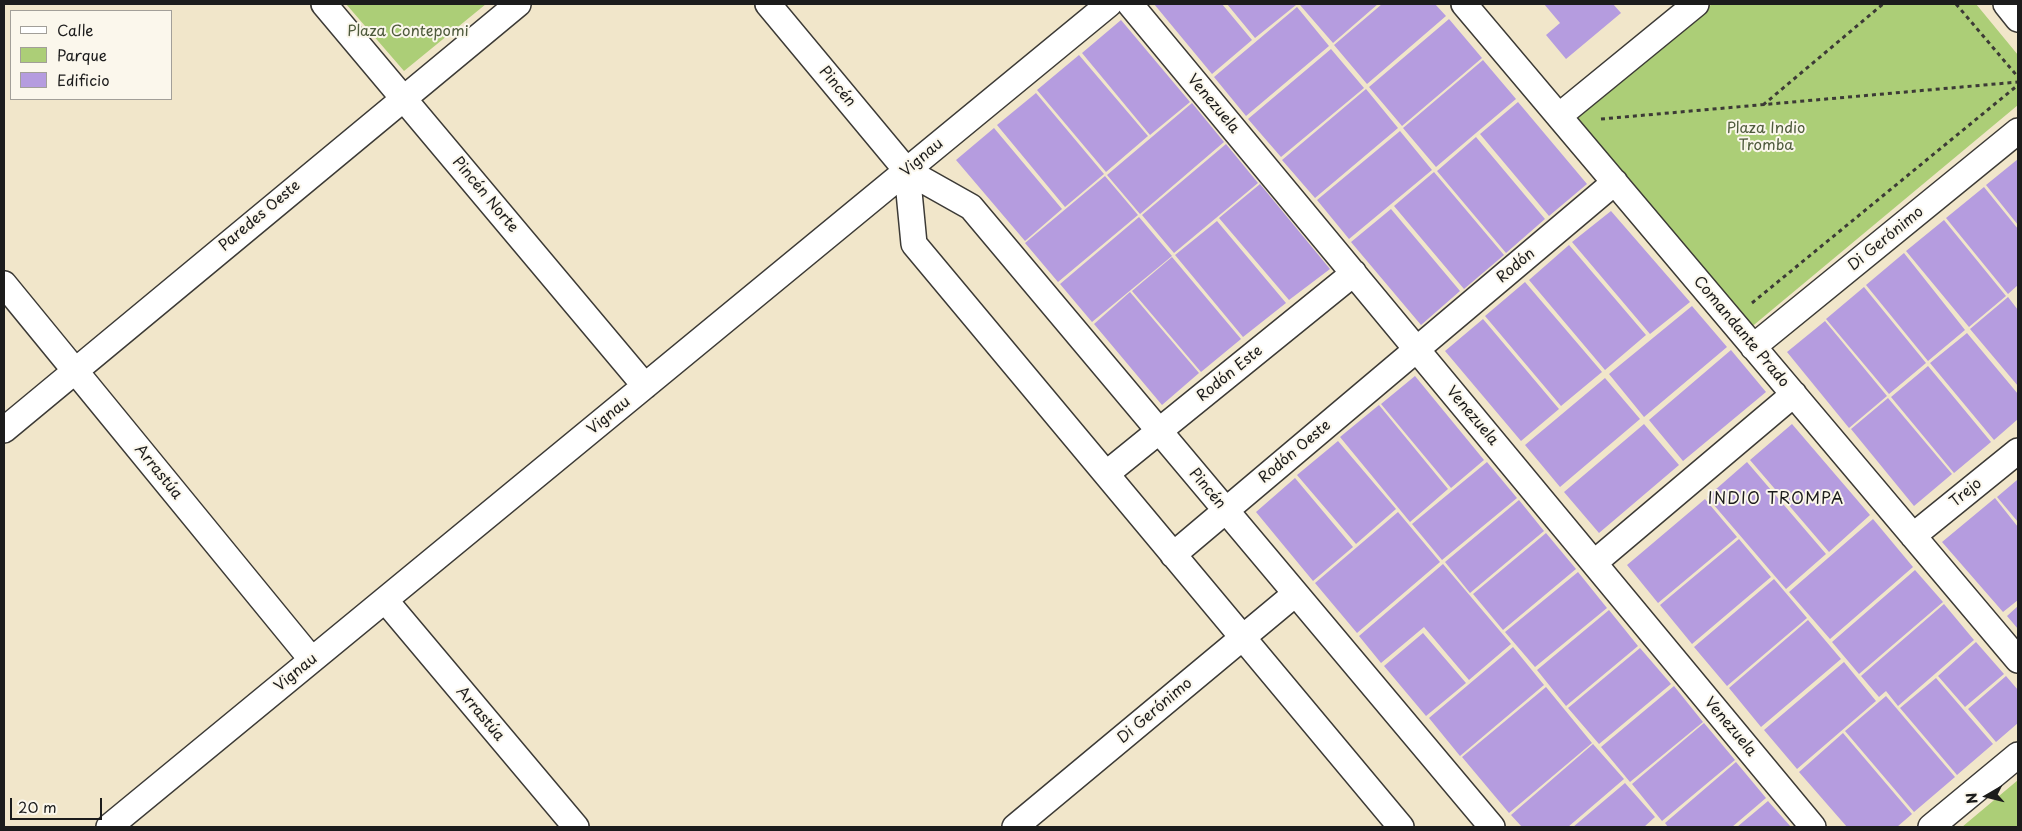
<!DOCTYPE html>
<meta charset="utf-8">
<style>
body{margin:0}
#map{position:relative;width:2022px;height:831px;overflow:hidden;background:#f1e6ca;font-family:"Playpen Sans",sans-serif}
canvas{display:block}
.frame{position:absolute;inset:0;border:5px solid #1c1c1c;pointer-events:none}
.legend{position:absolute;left:10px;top:10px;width:162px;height:90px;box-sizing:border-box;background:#fbf7ec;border:1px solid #a29f99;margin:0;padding:6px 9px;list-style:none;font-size:15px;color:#1c1c1c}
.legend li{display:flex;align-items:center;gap:10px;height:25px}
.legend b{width:25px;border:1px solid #a29f99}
.north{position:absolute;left:1962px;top:771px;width:50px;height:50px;-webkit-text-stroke:4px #fbf7ec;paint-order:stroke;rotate:262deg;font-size:14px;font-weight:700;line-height:20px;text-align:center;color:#1c1c1c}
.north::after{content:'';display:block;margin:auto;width:18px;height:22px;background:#1c1c1c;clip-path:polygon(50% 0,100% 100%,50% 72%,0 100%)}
.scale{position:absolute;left:10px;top:798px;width:92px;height:22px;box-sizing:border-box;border:2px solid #1c1c1c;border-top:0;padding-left:6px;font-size:15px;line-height:18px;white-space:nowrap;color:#1c1c1c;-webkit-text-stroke:4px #fbf7ec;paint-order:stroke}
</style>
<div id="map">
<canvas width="2022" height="831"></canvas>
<div class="frame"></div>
<ul class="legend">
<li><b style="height:6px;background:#fff"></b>Calle</li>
<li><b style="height:14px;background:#acce77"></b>Parque</li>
<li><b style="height:14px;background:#b59cdf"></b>Edificio</li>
</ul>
<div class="north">N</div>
<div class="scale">20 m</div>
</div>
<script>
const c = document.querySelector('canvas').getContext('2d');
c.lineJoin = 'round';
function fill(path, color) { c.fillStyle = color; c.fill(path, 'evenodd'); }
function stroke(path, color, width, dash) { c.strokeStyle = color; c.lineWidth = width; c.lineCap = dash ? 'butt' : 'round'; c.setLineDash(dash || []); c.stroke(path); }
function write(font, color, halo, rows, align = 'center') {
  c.font = font + ' "Playpen Sans",sans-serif'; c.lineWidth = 4; c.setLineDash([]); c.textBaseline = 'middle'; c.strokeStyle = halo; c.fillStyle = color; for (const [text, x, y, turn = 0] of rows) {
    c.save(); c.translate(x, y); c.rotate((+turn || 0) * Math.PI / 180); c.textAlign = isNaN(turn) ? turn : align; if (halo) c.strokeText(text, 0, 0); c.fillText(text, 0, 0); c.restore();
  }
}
fill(new Path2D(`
 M 346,4 L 486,4 L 404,71 Z
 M 1712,4 L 1976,4 L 2018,55 L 2018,105 L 1749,329 L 1575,117 Z
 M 2018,780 L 2018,827 L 1962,827 Z`), '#acce77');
fill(new Path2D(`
 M 1154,4 L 1222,4 L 1252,40 L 1212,74 Z
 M 1227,4 L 1295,4 L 1296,5 L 1255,38 Z
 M 1378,4 L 1333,43 L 1300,5 L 1301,4 Z
 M 1382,4 L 1435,4 L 1446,16 L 1367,84 L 1334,45 Z
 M 1544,4 L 1613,4 L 1621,13 L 1566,59 L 1546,35 L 1560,23 Z
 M 1297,7 L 1329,46 L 1246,116 L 1214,77 Z
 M 1449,19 L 1482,58 L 1402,126 L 1369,87 Z
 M 1121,20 L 1190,102 L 1150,135 L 1082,53 Z
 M 1331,49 L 1364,88 L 1281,157 L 1248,119 Z
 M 1079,55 L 1148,136 L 1106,172 L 1037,90 Z
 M 1483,60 L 1516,99 L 1436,167 L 1403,128 Z
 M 1366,89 L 1398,128 L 1315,198 L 1282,160 Z
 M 1036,93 L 1104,174 L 1065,207 L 997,125 Z
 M 1518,102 L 1587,184 L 1549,216 L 1480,134 Z
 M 1192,103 L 1224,142 L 1140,214 L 1107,175 Z
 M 994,128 L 1062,209 L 1025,241 L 956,160 Z
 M 1400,131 L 1432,170 L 1349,239 L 1317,200 Z
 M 1476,137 L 1545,219 L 1506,253 L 1437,171 Z
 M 1226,144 L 1258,183 L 1174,253 L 1142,215 Z
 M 2018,159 L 2018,225 L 1986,185 Z
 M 1434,172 L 1504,255 L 1464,289 L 1394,206 Z
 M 1105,176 L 1138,215 L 1058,282 L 1025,243 Z
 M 1260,184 L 1330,269 L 1289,300 L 1219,218 Z
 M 1984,187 L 2018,229 L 2018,285 L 2008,294 L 1946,218 Z
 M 1391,209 L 1460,291 L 1421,325 L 1351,242 Z
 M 1611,211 L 1690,302 L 1650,334 L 1572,242 Z
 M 1139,217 L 1172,256 L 1092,322 L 1060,284 Z
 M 1944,220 L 2006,296 L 1969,327 L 1906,251 Z
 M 1217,221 L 1286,303 L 1243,337 L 1175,255 Z
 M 1569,245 L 1646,335 L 1605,370 L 1529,280 Z
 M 1904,253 L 1965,330 L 1928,361 L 1866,285 Z
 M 1172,257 L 1241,339 L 1201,372 L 1132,291 Z
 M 1525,282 L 1602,372 L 1561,406 L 1485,316 Z
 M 1864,287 L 1926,363 L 1889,394 L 1826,319 Z
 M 1130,292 L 1199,373 L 1162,405 L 1094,324 Z
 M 2008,297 L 2018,310 L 2018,386 L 1970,329 Z
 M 1692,306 L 1727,347 L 1644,417 L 1609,374 Z
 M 1483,319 L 1559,409 L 1521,441 L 1445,351 Z
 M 1825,321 L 1887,396 L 1849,428 L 1787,352 Z
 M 1967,333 L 2018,394 L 2018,419 L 1994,440 L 1930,363 Z
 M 1731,350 L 1766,392 L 1683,461 L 1649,420 Z
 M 1928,366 L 1991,442 L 1954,473 L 1891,397 Z
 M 1415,376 L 1484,460 L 1451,488 L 1381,404 Z
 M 1605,378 L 1640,419 L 1560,487 L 1525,445 Z
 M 1888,398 L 1952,474 L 1914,506 L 1851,429 Z
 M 1379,405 L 1448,489 L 1410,522 L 1340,437 Z
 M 1644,424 L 1679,465 L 1599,533 L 1564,492 Z
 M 1792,424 L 1870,515 L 1829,552 L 1750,460 Z
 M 1338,441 L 1396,509 L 1356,544 L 1297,475 Z
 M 1487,462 L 1517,498 L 1442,560 L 1412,524 Z
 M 1747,462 L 1826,554 L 1786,589 L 1707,497 Z
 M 1295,478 L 1353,547 L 1313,581 L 1256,512 Z
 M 2017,480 L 2018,481 L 2018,522 L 1997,497 Z
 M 1995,498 L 2018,527 L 2018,600 L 2003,612 L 1942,542 Z
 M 1705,499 L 1737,537 L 1658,603 L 1627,565 Z
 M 1519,500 L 1544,531 L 1470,593 L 1445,562 Z
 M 1398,512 L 1440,562 L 1357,633 L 1315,583 Z
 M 1873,519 L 1913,567 L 1830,639 L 1789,592 Z
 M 1546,533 L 1576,569 L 1503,630 L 1473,594 Z
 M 1739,539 L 1771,577 L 1692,644 L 1660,605 Z
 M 1443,564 L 1511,644 L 1469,680 L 1424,627 L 1381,663 L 1359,636 Z
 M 1915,570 L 1943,602 L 1859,674 L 1832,642 Z
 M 1578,572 L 1607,608 L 1535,667 L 1505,632 Z
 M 1774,579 L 1807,618 L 1727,686 L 1694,647 Z
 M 1944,604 L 1974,640 L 1898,706 L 1886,691 L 1879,697 L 1861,676 Z
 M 2018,606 L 2018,629 L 2007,616 Z
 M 1609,610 L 1638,646 L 1566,706 L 1537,670 Z
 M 1808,620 L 1841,659 L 1761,727 L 1729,688 Z
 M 1423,633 L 1466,683 L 1426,716 L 1384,666 Z
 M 1976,642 L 2004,674 L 1965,707 L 1938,676 Z
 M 1513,647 L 1544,685 L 1460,756 L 1429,718 Z
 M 1640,648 L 1671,684 L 1599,744 L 1568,708 Z
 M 1844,662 L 1876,701 L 1797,769 L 1764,730 Z
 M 2006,676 L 2018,690 L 2018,723 L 1996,742 L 1968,709 Z
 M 1936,678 L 1993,744 L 1957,775 L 1900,708 Z
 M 1674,686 L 1703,722 L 1630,782 L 1601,747 Z
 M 1546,687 L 1592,743 L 1509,813 L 1462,757 Z
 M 1886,696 L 1955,777 L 1914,812 L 1845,731 Z
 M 1704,723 L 1735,760 L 1662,821 L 1632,784 Z
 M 1843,733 L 1912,814 L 1897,827 L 1847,827 L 1799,772 Z
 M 1593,744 L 1624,779 L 1568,827 L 1522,827 L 1511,815 Z
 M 1736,762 L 1766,798 L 1732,827 L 1668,827 L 1665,823 Z
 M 1625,783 L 1655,817 L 1644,827 L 1573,827 Z
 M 1768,801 L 1791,827 L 1737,827 Z`), '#b59cdf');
const street = new Path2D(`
 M 324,4 L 645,386
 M 768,4 L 907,171 L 971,207 L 1492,827
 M 1130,4 L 1813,827
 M 1464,4 L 2018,660
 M 2006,4 L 2018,19
 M 1559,116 L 1696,4
 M 907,171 L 914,244 L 1401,827
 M 4,284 L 312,660
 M 1753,347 L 2018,131
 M 4,430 L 518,4
 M 1106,474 L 1354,273
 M 1913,536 L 2018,451
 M 1173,555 L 1615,182
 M 1594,563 L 1794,394
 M 385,600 L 576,827
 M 109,827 L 1109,4
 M 1015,827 L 1295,594
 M 1931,827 L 2018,755`);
stroke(street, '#3c3a36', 28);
stroke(new Path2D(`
 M 1956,4 L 2018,77
 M 1763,105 L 1883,4
 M 1601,119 L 2018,82
 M 1752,303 L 2018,85`), '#3c3a36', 3, [4, 4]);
stroke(street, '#fff', 25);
write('15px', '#4e5a3c', '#fbf7ec', [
 ["Plaza Contepomi",408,32],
 ["Plaza Indio",1766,129],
 ["Tromba",1766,146]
]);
write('15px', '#1c1c1c', '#fbf7ec', [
 ["Pincén",837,87,50],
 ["Venezuela",1213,104,50],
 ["Vignau",922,158,-40],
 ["Pincén Norte",485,195,50],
 ["Paredes Oeste",260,216,-40],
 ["Di Gerónimo",1886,239,-39],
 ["Rodón",1516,266,-40],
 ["Comandante Prado",1741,332,50],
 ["Rodón Este",1230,374,-39],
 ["Vignau",609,416,-39],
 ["Venezuela",1472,416,50],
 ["Rodón Oeste",1295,452,-40],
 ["Arrastúa",158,472,51],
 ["Pincén",1207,489,50],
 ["Trejo",1966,493,-39],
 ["Vignau",296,673,-39],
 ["Di Gerónimo",1155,711,-40],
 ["Arrastúa",480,714,50],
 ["Venezuela",1730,727,50]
]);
c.letterSpacing = '1px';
write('16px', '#1c1c1c', '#fbf7ec', [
 ["INDIO TROMPA",1776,500]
]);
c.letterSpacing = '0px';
</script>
